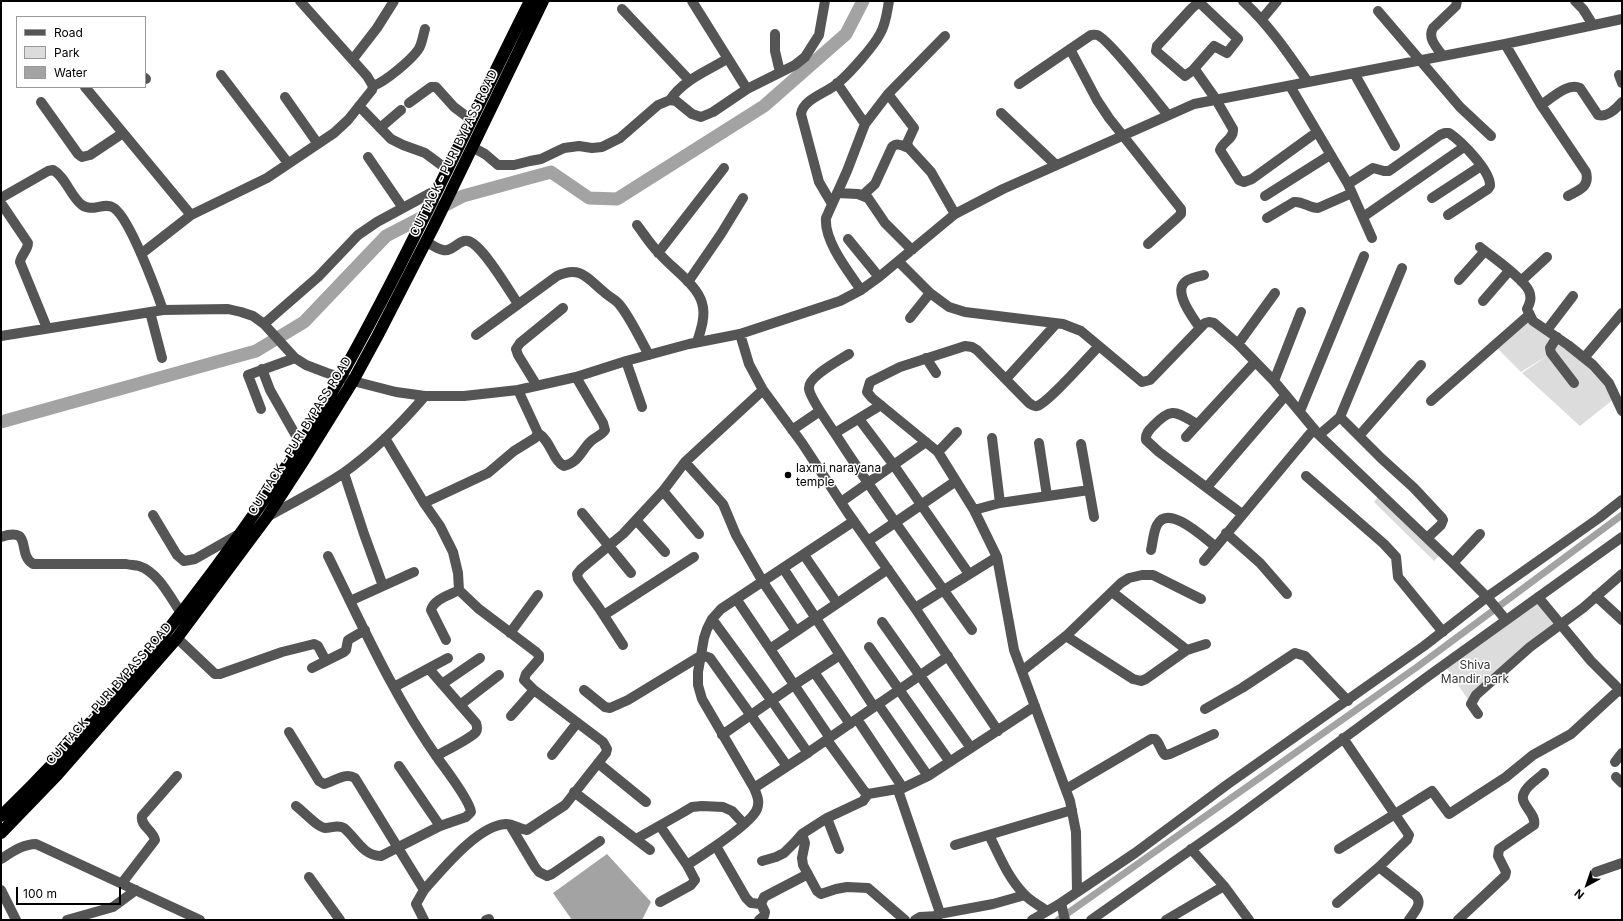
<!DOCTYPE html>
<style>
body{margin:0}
#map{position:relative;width:1623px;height:921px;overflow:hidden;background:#fff;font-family:Inter,sans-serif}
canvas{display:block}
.frame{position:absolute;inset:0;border:2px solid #000;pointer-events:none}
.legend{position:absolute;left:16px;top:16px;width:130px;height:72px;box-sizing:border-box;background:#fff;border:1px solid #999;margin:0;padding:5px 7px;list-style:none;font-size:12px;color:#000}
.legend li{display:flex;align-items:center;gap:8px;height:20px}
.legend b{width:20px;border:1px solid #999}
.north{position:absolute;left:1567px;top:865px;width:40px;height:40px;-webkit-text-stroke:3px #fff;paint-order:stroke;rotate:220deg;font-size:11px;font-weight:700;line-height:16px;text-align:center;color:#000}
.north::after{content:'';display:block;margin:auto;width:14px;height:18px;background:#000;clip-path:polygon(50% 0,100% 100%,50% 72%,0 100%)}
.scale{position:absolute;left:16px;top:887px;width:105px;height:18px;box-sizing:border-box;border:2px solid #000;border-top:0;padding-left:5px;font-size:12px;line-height:14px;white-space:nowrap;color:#000;-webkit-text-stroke:3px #fff;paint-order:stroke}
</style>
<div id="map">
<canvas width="1623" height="921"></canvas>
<div class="frame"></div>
<ul class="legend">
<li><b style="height:5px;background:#555"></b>Road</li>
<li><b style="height:11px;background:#dcdcdc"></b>Park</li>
<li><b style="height:11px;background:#a3a3a3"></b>Water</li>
</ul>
<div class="north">N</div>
<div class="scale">100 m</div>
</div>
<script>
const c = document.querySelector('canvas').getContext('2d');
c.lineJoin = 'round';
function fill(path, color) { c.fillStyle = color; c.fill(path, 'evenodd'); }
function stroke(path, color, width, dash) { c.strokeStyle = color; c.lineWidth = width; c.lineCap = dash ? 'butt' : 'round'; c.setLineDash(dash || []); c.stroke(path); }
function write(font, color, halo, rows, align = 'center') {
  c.font = font + ' Inter,sans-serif'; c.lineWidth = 3; c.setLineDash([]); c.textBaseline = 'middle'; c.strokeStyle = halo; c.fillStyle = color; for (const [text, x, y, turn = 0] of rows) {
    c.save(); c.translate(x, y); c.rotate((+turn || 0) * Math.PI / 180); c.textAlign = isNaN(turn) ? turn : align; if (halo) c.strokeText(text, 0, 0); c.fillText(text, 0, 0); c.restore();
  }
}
fill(new Path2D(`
 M 1529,316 L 1556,338 L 1550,354 L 1521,372 L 1495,346 Z
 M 1558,339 L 1584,359 L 1615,398 L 1580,426 L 1522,373 L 1550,354 Z
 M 1379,495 L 1440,555 L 1434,561 L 1374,502 Z
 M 1539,600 L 1560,625 L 1471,704 L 1446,667 Z`), '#dcdcdc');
fill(new Path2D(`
 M 607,854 L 651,902 L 642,920 L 572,920 L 553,893 Z`), '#a3a3a3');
stroke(new Path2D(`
 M 1058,920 L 1417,667 L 1622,515`), '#a3a3a3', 7);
stroke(new Path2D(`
 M 1,422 L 256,351 L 304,322 L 386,236 L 463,196 L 551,172 L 589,198 L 617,199 L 764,106 L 846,34 L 863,1`), '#a3a3a3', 13);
stroke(new Path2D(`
 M 692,1 L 747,89
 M 1243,1 C 1269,25 1288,53 1308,82
 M 1575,1 L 1583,9 L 1593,25
 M 622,9 L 689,80
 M 1378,11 L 1460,107 L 1491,136
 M 1262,19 L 1277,1
 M 775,34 L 775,51 L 780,72
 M 1505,44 L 1541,105 L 1586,172 C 1590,187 1579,190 1568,196
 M 1070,49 L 1097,100 L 1109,118 L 1181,209 L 1181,214 L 1177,218 L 1148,244
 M 1443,56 C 1437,48 1427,38 1433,28 L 1456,6 L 1457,1
 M 353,59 L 377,28 L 394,1
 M 1193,70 L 1214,46 L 1227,53 L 1238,39 L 1199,2 L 1191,9 L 1157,46 L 1156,51 L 1185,76 L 1193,70 L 1196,71 L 1215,98 L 1233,129 C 1234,139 1223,141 1220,150 L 1239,180 L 1244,182 L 1252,179 L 1317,132
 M 1354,73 L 1395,146
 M 221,75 L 288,163
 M 1619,75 L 1622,83
 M 145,78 L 146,79
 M 837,83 L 865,124
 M 1019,84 L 1091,35 C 1093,35 1096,34 1097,35 C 1108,38 1157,102 1168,115
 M 373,86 C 385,82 411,60 418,50 C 422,45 423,35 425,29
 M 1290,86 L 1348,184 L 1372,238
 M 85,87 L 191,215
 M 888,94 L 914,128 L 907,143 L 909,148 L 931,172 L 955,214
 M 285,97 L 318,144
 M 670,100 C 683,80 707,71 727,59
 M 41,102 L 78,154 L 82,157 L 90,155 L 123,133
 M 409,103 L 431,87 L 436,87 L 454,107 L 470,119
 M 1541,105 C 1552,98 1568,82 1580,88 L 1598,115 C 1607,118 1616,109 1622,102
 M 359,106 L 391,139 L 403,145 L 425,153 L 448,170
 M 1001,113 L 1056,165
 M 380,128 L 401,110
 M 472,147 L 485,154 L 498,165 L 514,165 L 530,161 L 541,159 L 564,148 L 579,146 L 592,148 L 602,147 L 620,138 L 658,105 L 670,100 L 676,101 L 692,114 L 701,117 L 713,112 L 747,89 L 795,65 L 805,57 L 819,35 L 825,1
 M 368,157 L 403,208
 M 1348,184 L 1373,168 L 1384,171 L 1389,171 L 1440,135 L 1445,133 L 1449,133 C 1461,141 1491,171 1490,186 L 1488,189 L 1448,215
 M 837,193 L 858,194 L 868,198 L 885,223 L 912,250
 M 863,195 L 875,184 L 892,147 C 897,142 903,146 909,148
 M 1265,196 L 1330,155
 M 1,198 L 48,171 L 53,170 C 66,177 70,196 82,205 C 93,213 104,201 114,208 C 130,219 156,290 163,310
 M 1432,198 L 1481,166
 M 1,203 L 28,243 C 28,250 21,255 20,262 L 47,328
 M 832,204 L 819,182 L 801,114 C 803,99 827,93 838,83 C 850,73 873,47 880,34 C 886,24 887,12 889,1
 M 1363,217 L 1464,147
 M 1267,218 L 1294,202 C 1303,201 1309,208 1318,208 L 1352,193
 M 637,225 C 644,234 650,244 658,252 C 670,267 697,284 702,303 C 706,315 701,330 697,342
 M 848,239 L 879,277
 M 426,242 C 431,244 437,249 443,250 C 453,252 459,239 468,241 C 482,244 510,292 518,304
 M 1480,247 C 1492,257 1523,278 1529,291 C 1532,298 1530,303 1527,309 L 1533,321 L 1568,345 L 1593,365 L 1609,383 L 1622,411
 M 658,253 L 724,168
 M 141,254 L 191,215 L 267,178 L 334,133 L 348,120 L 372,90 L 373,86 L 367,76 L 300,1
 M 899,262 L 930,293 L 949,307 L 965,312 L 1063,324 L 1081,331 L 1142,382 L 1150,380 L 1205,323 L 1209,322 L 1214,323 L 1238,344 L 1274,381 L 1319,435 L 1453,563 L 1487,597 L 1506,620
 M 1459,280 L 1485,251
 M 1521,281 L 1547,257
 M 688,282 L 721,234 L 743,198
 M 861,290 C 848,271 824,241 826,218 L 847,171 L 865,124 L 888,94 L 945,36
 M 1483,301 L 1509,271
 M 150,312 L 162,358
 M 910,318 L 930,293
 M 264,324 L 318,277 L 358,235 L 377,222 L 438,189
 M 1200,328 C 1194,319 1174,294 1184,283 C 1188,278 1198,277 1204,275
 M 1547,330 L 1573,296
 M 740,334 L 749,364 L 763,390 L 802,443 L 848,513 L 915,608 L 998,731
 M 476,335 L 557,276 C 580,265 587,278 604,292 C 609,297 615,299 619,304 C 630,317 640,339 649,355
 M 1,336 L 163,310 L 228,309 L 241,312 L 253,316 L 264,324 L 295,358 L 306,365 L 327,373 L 353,381 L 396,392 L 425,396 L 464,396 L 518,390 L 576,377 L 626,361 L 689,344 L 740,334 L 840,301 L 861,290 L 879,277 L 955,214 L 1003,189 L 1194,104 L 1505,44 L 1622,19
 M 1557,337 L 1550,348 L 1551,353 L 1574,383
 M 1238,344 L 1275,293
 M 849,354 C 840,360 807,377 809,389 C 810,398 830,426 836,435 C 879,502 926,565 972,630
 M 926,358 L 936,373
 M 1584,358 L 1622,313
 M 626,361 L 642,407
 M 262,369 L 270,390 L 295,434
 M 1006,379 L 1056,324
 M 1274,381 L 1301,312
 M 537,386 L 518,355 L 516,349 L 520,343 L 563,308
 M 1431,401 L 1529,315
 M 261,409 L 248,375 L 295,358
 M 1300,411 L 1364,256
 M 1340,417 L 1381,458 L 1414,488 L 1442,518 L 1443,520 L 1441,525 L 1427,538
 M 859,419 L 893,464 L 969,574
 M 1197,424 C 1176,412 1172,406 1153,426 C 1149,430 1145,434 1146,440 L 1159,452 L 1242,514
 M 792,430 L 820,411
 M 538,433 C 551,441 553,461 564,466 C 579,462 581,451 590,442 C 595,437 601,436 605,430 L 603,423 L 576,377
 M 835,433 L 881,405
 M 1319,435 L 1340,417 L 1402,268
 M 1359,436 L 1421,365
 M 1186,437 L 1255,362
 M 385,438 L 424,503 L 440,526 L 453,552 L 458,573 L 459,590 L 479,609 L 536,652 L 539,655 L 539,659 L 526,674 L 524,680 L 534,690 L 603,742 L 607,749 L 606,753 L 565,805 L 527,830 C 520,829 513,824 506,824 C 478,825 442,870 424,890 L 416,904 L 424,920
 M 992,438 L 1000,503
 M 1039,443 L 1047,496
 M 1081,444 L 1094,517
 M 938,452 L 957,432
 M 685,462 L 723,504 L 736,535 L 763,582 L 796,631
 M 344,473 L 364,534 L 383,586
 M 1306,476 L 1384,544 L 1396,557 L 1398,577 L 1443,632
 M 1207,487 L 1286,395
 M 663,491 L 699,534
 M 841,502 L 926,442
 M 424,503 L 488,473 L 514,451 L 535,438 L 538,433 L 518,390
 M 974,510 L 1000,503 L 1089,490
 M 582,513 L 631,573
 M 153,515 L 177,555 L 184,561 L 195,559 L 239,534
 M 267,517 C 292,503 318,490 342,474 C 372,453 401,424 425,396
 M 636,520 L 665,552
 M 1226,533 L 1260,563 L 1287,594
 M 1,537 C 34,526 16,554 33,564 L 126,564 C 130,565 135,565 139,566 C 158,572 170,597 181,613
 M 868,541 L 956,481
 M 1151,550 C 1153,542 1153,533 1157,525 C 1168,503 1204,538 1216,547
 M 804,555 L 837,603
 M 1204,561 L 1314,429
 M 1453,563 L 1480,534
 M 783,568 L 874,707
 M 1112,592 L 1187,650
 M 1596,596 L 1622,620
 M 1538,597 L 1591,661 L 1622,692
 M 737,600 L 830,738
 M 350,601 L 414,572
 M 915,608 L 997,557
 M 604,615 L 694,557
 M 712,619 L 772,701 L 808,753
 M 882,622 L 971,748
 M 510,633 L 538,595
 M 1066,636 L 1133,679 L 1141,681 L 1146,679 L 1187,650 L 1206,644
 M 177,638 L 215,674 L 220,674 L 282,652 L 314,644 L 318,646 L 326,661
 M 446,640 L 431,610 C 434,599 450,595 459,590
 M 623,645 L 599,608 L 578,579 L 577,574 L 581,569 L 623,534 L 663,491 L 685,462 L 763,390
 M 869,647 L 950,762
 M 770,649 L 888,569
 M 312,668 L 344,652 L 346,650 L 348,640 L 365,630
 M 429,669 L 476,723 C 477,726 478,729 476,732 C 470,739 445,751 436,756
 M 1022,671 L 1066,636 L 1121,583 L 1129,578 L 1142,575 L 1153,575 L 1201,599
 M 814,672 L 850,724
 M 442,684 L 480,658
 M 394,687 L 448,658
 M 584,690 L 605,707 L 610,708 L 628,700 L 702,655 L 710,658 L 787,766
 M 878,704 L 928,776
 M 460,705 L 499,675
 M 1205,709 L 1242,688 L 1295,653 L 1305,656 L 1348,701
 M 1478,714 L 1471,704 L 1476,695 L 1530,647 L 1583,608 L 1622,574
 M 511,716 L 534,690
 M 857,719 L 903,788
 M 289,732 L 319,781 L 324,784 C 335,781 345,772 355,778 L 424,890
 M 722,735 L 794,685 L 840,655
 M 827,740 L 864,791 L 868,794 L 903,788 L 928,776 L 1035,706
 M 552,755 L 577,723
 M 1615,762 L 1622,753
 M 598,763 L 646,802
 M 399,766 L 440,826
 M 1616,777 L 1622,783
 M 754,788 L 806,754 L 948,656
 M 1066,789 L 1151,739 L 1155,739 C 1160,743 1160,750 1165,755 L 1170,754 L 1214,734
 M 898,790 L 939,910 L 938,916 L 920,917 L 915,920
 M 574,792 L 650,850
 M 296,806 C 303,811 317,827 325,828 C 332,828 337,824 344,828 C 356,838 363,856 381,856 L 440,826 L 466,817 L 471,812 C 470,801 447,771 439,760 C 394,697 362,625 328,556
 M 827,818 L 839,849
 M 510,825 L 535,867 L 539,872 L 547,876 L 552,874 L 600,841
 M 660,826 L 687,865 L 695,880 L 691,885 L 660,902
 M 802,834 L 805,843 L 802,858 L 803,865 L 817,891 L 821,894 L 836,889 L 847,887 L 868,888 L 905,920
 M 989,835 C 999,855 1008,878 1024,894 C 1030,901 1039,905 1047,911
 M 636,839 L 682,813 L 692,807 L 702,806 L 723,807 L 732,811 L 744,824
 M 955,845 L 1072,810
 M 716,846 L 746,898 L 751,903 L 761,904
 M 1191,849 L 1224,886 L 1249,920
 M 1339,849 L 1432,791 L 1449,814 L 1506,777 L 1533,755 L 1571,734 L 1620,689
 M 1,859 C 12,852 23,844 36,844 L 200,920
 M 762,861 L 776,857 L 784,853 L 795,842 L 802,834 L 827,818 L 863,801 L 868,794
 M 687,865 C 701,856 752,823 757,809 C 760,801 757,795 754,788 L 702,699 L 698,685 L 698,672 L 704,638 L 707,629 L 712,619 L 721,609 L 854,521
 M 1379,867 L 1416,896 C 1423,904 1414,912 1409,920
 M 1596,872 L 1622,863
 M 309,877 L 340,920
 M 122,883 L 155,840 C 153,830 140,826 142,816 L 177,776
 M 1,890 L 16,920
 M 1077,892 L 1076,832 L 1070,801 L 1014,650 L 997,557 L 974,510 L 938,452 L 872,398 L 867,392 L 870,382 L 900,367 L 965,346 L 972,347 L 977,350 L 1029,403 C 1032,405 1034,407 1037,406 C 1048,403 1089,356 1099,346
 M 1061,903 L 1065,920
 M 1337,903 L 1379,867 L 1407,840 L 1409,835 L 1343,738
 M 939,914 L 993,904 L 1025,895
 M 67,920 L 113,907 L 136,890
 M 486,920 L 489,919
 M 759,920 L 764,916 L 765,912 L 761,904 L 764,897 L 808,874
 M 1032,920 L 1061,903 L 1135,853 L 1228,784 L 1424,646 L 1487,597 L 1599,518 L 1622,500
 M 1091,920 L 1233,820 L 1427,677 L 1622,537
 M 1166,920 L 1224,886
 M 1458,920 L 1505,876 L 1506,872 L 1498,856 L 1499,849 L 1534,825 C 1537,813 1518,804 1524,793 C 1527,785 1538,779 1544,773`), '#555', 10);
stroke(new Path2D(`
 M 1,816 C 79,741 149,657 213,571 C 253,517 291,462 325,404 C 401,273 462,136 530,1
 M 1,833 L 57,775 L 177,638 L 267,517 L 304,460 L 353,381 L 378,335 L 437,220 L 543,1`), '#000', 12);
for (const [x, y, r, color] of [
 [788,475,4,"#000"]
]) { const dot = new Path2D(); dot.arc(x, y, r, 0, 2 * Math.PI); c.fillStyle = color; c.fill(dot); stroke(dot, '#fff', 1.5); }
write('12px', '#000', '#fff', [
 ["CUTTACK - PURI BYPASS ROAD",454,153,-64],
 ["CUTTACK - PURI BYPASS ROAD",300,436,-58],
 ["CUTTACK - PURI BYPASS ROAD",109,694,-49]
]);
write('12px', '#000', '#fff', [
 ["laxmi narayana",796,468],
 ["temple",796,482]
], 'left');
write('12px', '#333', '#fff', [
 ["Shiva",1475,665],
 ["Mandir park",1475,679]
]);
</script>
